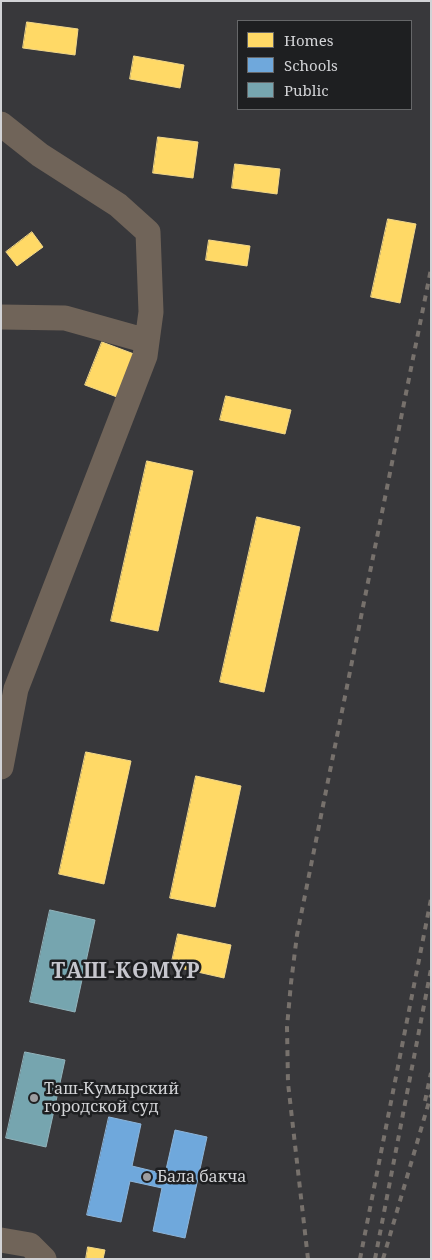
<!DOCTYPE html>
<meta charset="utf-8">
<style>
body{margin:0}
#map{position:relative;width:432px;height:1260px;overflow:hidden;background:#38383b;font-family:"Noto Serif",serif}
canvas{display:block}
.frame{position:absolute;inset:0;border:2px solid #d2d3d6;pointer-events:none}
.legend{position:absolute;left:237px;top:20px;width:175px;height:90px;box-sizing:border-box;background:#1e1f21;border:1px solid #666769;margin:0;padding:6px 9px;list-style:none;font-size:15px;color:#d2d3d6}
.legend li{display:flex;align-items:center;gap:10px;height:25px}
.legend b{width:25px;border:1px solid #666769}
</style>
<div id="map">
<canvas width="432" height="1260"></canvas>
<div class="frame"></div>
<ul class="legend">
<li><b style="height:14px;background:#ffd966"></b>Homes</li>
<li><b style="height:14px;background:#6fa8dc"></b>Schools</li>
<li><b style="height:14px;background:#76a5af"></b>Public</li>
</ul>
</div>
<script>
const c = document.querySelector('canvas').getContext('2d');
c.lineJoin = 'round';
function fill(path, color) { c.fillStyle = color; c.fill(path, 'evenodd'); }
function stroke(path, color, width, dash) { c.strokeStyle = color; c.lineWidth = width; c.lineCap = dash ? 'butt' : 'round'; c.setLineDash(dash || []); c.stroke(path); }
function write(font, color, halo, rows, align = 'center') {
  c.font = font + ' "Noto Serif",serif'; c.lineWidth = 5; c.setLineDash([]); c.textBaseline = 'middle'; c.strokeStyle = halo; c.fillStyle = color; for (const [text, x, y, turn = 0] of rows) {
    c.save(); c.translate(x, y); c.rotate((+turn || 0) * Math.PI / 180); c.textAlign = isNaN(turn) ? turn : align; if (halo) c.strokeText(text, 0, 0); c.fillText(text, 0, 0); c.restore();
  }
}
const homes = new Path2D(`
 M 27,22 L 78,29 L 75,55 L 23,48 Z
 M 134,56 L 184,65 L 180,88 L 130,79 Z
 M 158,137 L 198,142 L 193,178 L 153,173 Z
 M 235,164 L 280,169 L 277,194 L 232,188 Z
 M 388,219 L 416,224 L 400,303 L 371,297 Z
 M 32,232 L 43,247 L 17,266 L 6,252 Z
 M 209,240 L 250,246 L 247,266 L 206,260 Z
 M 102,342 L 134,354 L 117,397 L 85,385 Z
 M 226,396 L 291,410 L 285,434 L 220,420 Z
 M 147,461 L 193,471 L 158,631 L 111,621 Z
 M 257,517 L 300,527 L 264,692 L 220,682 Z
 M 86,752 L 131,761 L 104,884 L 59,874 Z
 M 196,776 L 241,786 L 215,907 L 170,898 Z
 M 178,934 L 231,945 L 224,978 L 171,966 Z
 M 88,1247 L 105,1250 L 103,1259 L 86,1259 Z`);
fill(homes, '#ffd966');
stroke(homes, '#f2d788', 1);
const schools = new Path2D(`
 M 109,1117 L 141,1124 L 132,1166 L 165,1174 L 175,1130 L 207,1137 L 185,1238 L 153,1231 L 162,1188 L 130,1181 L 121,1222 L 87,1215 Z`);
fill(schools, '#6fa8dc');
stroke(schools, '#8db5da', 1);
const public = new Path2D(`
 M 50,910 L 95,920 L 75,1012 L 30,1002 Z
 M 25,1052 L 65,1060 L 46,1147 L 6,1138 Z`);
fill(public, '#76a5af');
stroke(public, '#92b3bb', 1);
stroke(new Path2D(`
 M 1,124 L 40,155 L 118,205 L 148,232 L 151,312 L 145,356 L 16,689 L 1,767
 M 1,317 L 65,318 L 147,341
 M 1,1240 L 30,1245 L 44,1259`), '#706459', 25);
stroke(new Path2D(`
 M 425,1101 L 431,1073
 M 308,1259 L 288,1083 L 287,1027 L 291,983 L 297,935 L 431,269
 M 360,1259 L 431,899
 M 375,1259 L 431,969
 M 383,1259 L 431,1095`), '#77716c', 4, [6, 6]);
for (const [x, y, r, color] of [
 [34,1098,5,"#9c9da0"],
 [147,1177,5,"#9c9da0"]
]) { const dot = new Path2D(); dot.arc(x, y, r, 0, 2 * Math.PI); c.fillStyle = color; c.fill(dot); stroke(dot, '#1e1f21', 2); }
write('16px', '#d2d3d6', '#1e1f21', [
 ["Таш-Кумырский",44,1089],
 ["городской суд",44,1107],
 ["Бала бакча",157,1177]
], 'left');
c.letterSpacing = '1px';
write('bold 21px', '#c6c6cd', '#1e1f21', [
 ["ТАШ-КӨМҮР",126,972]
]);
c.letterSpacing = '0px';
</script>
